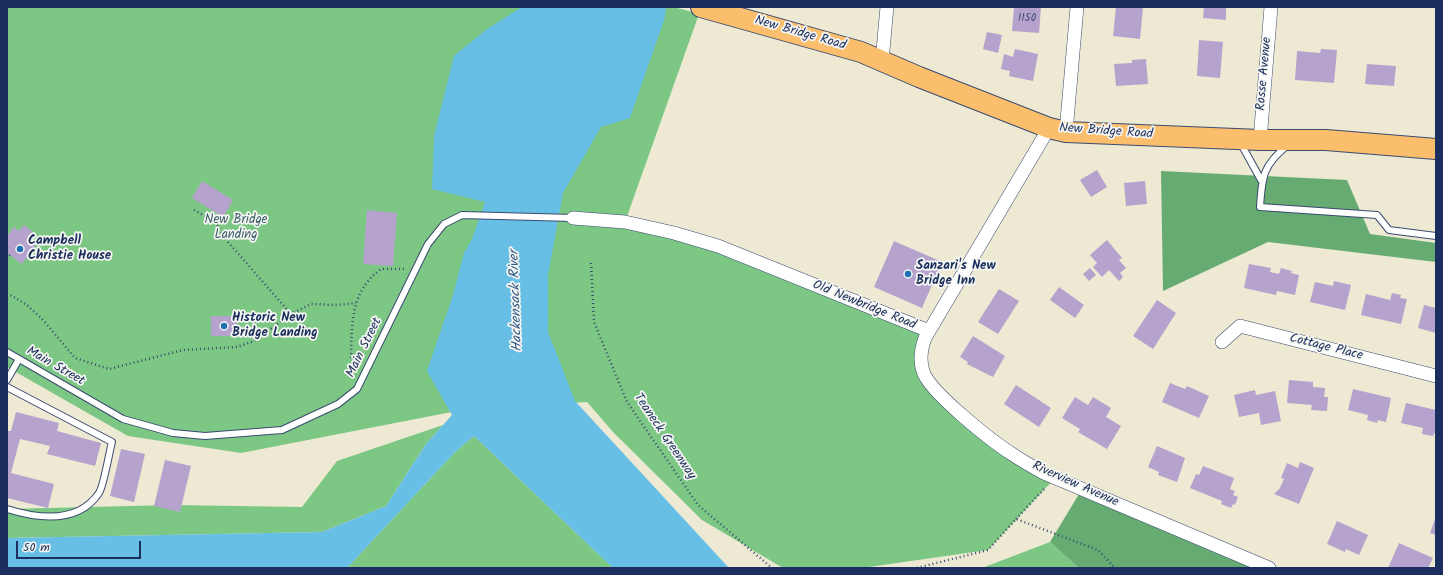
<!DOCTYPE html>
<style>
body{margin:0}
#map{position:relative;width:1443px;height:575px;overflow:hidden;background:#ede9d3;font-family:Kalam,sans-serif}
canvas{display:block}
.frame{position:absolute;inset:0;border:8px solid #1b2f5e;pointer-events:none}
.scale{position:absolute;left:16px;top:541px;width:125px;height:18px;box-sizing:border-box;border:2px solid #1b2f5e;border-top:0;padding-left:5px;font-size:12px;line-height:14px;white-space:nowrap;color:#1b2f5e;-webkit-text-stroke:3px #f6f6f2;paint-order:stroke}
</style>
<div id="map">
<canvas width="1443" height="575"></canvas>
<div class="frame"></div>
<div class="scale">50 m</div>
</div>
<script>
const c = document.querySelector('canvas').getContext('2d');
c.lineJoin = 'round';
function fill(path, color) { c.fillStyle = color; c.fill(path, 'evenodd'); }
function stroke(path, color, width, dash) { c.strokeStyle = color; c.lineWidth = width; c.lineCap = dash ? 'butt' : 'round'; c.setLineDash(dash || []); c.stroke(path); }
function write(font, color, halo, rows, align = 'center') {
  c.font = font + ' Kalam,sans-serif'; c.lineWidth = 3.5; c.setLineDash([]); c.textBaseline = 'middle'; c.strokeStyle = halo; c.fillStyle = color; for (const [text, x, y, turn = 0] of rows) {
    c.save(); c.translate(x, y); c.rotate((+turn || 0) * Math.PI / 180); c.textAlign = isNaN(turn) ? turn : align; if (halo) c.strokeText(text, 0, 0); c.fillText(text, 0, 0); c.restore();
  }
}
fill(new Path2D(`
 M 7,7 L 674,7 L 699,14 L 625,222 L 674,233 L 929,331 L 923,372 L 970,422 L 1055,478 L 988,550 L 862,568 L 783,568 L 702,520 L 613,432 L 587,402 L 467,409 L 241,453 L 128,436 L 7,367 Z
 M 443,425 L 426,444 L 386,506 L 322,532 L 7,538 L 7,509 L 172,505 L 302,507 L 337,461 Z
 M 474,436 L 613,568 L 347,568 L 455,452 Z
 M 1050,542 L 1079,568 L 982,568 Z`), '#7dc784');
fill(new Path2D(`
 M 1161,171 L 1347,180 L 1370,234 L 1436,243 L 1436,262 L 1268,242 L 1163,291 Z
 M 1082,489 L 1269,568 L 1079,568 L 1050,542 Z`), '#66ac72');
fill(new Path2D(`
 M 522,7 L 666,7 L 665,17 L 630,118 L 601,127 L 563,193 L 548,275 L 548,332 L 575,401 L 729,568 L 613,568 L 474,436 L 455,452 L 347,568 L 7,568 L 7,538 L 322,532 L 386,506 L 426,444 L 452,415 L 427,371 L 453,295 L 464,253 L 472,239 L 485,202 L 432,189 L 434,136 L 454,56 L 487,29 Z`), '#68bfe5');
fill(new Path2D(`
 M 1014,7 L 1041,7 L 1039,33 L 1012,31 Z
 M 1116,7 L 1143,7 L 1140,39 L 1113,36 Z
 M 1204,7 L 1226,7 L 1226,20 L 1203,18 Z
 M 987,32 L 1002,35 L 998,53 L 983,49 Z
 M 1199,40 L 1223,42 L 1220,78 L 1197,76 Z
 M 1015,49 L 1038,54 L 1033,81 L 1009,76 L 1010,71 L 1001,69 L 1004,54 L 1013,57 Z
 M 1321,49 L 1337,50 L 1334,83 L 1295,80 L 1297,51 L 1320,53 Z
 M 1146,59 L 1148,84 L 1116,86 L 1114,64 L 1132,63 L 1132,60 Z
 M 1367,64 L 1396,66 L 1394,86 L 1365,84 Z
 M 1097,170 L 1107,187 L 1091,197 L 1080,180 Z
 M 202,181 L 233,200 L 223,217 L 192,198 Z
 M 1145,181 L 1147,204 L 1126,206 L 1124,183 Z
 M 367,210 L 397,213 L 393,266 L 363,264 Z
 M 24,225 L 34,233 L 30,239 L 37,244 L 22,264 L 7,253 L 7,236 L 14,227 L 19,231 Z
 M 1107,240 L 1122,258 L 1119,260 L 1126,268 L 1120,273 L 1123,277 L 1119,281 L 1109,270 L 1102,277 L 1093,267 L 1097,263 L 1090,255 Z
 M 894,241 L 942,262 L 922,308 L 874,287 Z
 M 1249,264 L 1271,268 L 1270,272 L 1279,274 L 1281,268 L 1292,271 L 1291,273 L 1299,275 L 1295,295 L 1277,291 L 1276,295 L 1244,288 Z
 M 1090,268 L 1096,275 L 1089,281 L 1083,274 Z
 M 1334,281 L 1351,285 L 1345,310 L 1310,302 L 1315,282 L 1333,286 Z
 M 1059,287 L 1084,305 L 1075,318 L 1050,300 Z
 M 999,289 L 1019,301 L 998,334 L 978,322 Z
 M 1392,293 L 1401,295 L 1400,298 L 1407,299 L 1401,324 L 1361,315 L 1366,294 L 1390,300 Z
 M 1157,300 L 1176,313 L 1153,349 L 1133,336 Z
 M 1424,305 L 1436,308 L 1436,333 L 1418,328 Z
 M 211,316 L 237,316 L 237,336 L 211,336 Z
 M 973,336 L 1005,356 L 993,377 L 967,364 L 968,362 L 960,357 Z
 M 1289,380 L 1313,382 L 1313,387 L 1325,388 L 1324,397 L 1328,397 L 1327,411 L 1311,410 L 1312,405 L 1287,403 Z
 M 1170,383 L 1185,389 L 1187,386 L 1209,396 L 1199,418 L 1162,402 Z
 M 1016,385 L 1051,408 L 1039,427 L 1004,404 Z
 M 1353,389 L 1391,398 L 1386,422 L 1378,420 L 1377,423 L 1367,420 L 1368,415 L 1348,410 Z
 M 1255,390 L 1256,395 L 1275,391 L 1281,421 L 1261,425 L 1259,413 L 1239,417 L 1234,395 Z
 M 1075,397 L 1088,405 L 1093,397 L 1111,408 L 1106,417 L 1121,426 L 1107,449 L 1078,432 L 1080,429 L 1062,418 Z
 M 1406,403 L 1436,410 L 1436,434 L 1434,433 L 1433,436 L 1422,434 L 1423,428 L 1401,423 Z
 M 16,412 L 59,423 L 57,431 L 101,443 L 95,466 L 47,454 L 50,446 L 20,439 L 11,473 L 54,484 L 48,508 L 7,498 L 7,431 L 11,431 Z
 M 1157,446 L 1185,458 L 1177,482 L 1158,475 L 1159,472 L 1148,467 Z
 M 121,449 L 145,454 L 134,502 L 110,496 Z
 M 165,460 L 191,466 L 180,512 L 154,506 Z
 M 1300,462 L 1314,468 L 1299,504 L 1274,494 L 1280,488 L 1284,479 L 1281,478 L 1287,463 L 1298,468 Z
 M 1203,466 L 1234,478 L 1230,489 L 1235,491 L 1233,495 L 1238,497 L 1235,505 L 1233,504 L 1231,508 L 1221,504 L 1222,501 L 1190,488 L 1196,474 L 1199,475 Z
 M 1436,516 L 1436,535 L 1430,533 Z
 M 1337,521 L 1368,535 L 1359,555 L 1346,549 L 1345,552 L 1327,544 Z
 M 1399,543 L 1433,558 L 1428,568 L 1388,568 Z`), '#b5a3ce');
const service = new Path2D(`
 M 1240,142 L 1261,180
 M 1288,145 C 1263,165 1262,176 1260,207 L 1377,215 L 1389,230 L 1436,236
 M 7,352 L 123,419 L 173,433 L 205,436 L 282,430 L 338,404 L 357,389 L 428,244 L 444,224 L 462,215 L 573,218
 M 7,380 L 19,359
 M 7,387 L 112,442 C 109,453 104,485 99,493 C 78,524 39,519 7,509`);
const minor = new Path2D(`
 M 882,61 L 887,7
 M 1049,128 L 925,338 C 921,349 919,359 923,371 C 928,391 993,442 1012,454 C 1022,461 1033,467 1044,473 L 1269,568
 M 1066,132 L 1077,7
 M 1260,140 L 1271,7
 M 573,218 L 625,222 L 674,233 L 718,246 L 929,331
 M 1222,342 L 1240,326 L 1436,376`);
const primary = new Path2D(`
 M 701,7 L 861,52 L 919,77 L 1049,128 L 1066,132 L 1260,140 L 1326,140 L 1436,149`);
stroke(service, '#3a4b70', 8);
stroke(minor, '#3a4b70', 14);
stroke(primary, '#3a4b70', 22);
stroke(new Path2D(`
 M 194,210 L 214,221 L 228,242 L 291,314
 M 7,259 L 10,255
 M 591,263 L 594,322 L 627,402 L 698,505 L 772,568
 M 7,293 L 27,305 L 43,320 L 75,358 L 109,369 L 183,350 L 237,347 L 254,341 L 291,314 L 311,304 L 337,305 L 356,303
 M 351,358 C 352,323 350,292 381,269 L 405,269
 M 1016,519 L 1045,488
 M 917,568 L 988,550 L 1016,519 L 1098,550 L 1115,568`), '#3a4b70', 2.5, [1, 3]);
stroke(service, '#fff', 6);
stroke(minor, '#fff', 13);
stroke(primary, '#fabe6d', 20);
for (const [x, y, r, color] of [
 [20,249,4,"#1f6fb2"],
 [908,274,4,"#1f6fb2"],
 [224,326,4,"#1f6fb2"]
]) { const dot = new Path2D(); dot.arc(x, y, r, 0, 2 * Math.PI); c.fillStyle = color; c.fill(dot); stroke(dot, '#f6f6f2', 1.5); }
write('11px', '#424c7a', null, [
 ["1150",1027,19]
]);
write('13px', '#1b2f5e', '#f6f6f2', [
 ["New Bridge Road",800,34,16],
 ["Rosse Avenue",1265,74,-85],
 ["New Bridge Road",1106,132,4],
 ["Old Newbridge Road",864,306,22],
 ["Main Street",365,348,-64],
 ["Cottage Place",1326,348,14],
 ["Main Street",55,367,30],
 ["Teaneck Greenway",664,437,56],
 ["Riverview Avenue",1075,485,24]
]);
write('13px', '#385d69', '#f6f6f2', [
 ["New Bridge",236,221],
 ["Landing",236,236]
]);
write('bold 13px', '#1b2f5e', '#f6f6f2', [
 ["Campbell",28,242],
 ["Christie House",28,257],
 ["Sanzari's New",916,267],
 ["Bridge Inn",916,282],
 ["Historic New",232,319],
 ["Bridge Landing",232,334]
], 'left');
write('italic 14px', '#325a86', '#f6f6f2', [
 ["Hackensack River",517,301,-92]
]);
</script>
